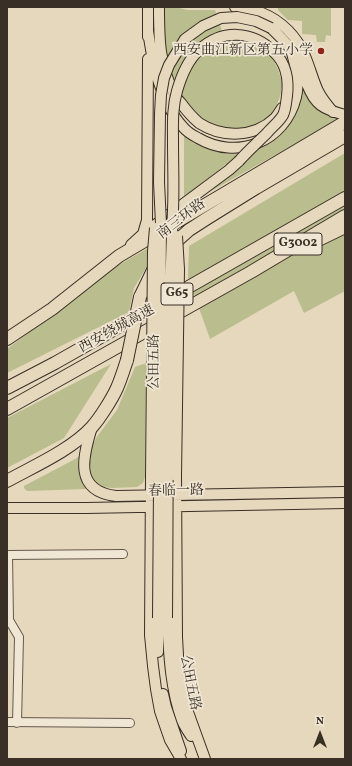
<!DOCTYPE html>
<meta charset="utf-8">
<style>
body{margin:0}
#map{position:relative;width:352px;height:766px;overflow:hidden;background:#e6d8bd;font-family:Vollkorn,serif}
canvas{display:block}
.frame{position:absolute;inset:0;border:8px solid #3a2f26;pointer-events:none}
.north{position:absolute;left:300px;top:714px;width:40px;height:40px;-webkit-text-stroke:3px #efe6d4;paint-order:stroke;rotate:0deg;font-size:11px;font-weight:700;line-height:16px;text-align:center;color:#3a2f26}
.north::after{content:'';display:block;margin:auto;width:14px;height:18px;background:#3a2f26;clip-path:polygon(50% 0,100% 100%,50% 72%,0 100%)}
</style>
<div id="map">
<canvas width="352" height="766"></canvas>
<div class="frame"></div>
<div class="north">N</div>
</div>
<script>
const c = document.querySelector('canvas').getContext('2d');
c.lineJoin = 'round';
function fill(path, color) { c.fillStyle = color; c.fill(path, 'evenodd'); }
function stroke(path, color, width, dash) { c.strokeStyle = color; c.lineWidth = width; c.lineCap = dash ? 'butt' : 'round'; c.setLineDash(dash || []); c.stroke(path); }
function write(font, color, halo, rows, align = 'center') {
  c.font = font + ' Vollkorn,"Noto Serif SC",serif'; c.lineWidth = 3.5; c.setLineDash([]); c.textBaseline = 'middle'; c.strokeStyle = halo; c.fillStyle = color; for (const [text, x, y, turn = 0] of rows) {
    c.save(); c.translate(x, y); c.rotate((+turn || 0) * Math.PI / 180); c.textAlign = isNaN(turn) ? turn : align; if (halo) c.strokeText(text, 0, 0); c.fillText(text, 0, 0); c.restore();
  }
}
fill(new Path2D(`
 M 162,7 L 176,7 L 187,10 L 215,10 L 226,43 C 239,41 250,42 261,48 C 265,51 270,54 272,58 C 277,66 281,75 282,84 C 282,92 279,100 276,107 C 273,111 270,116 267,119 C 258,128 238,130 226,129 C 204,127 180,98 172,79 C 163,56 163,31 162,7 Z
 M 278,7 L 331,7 L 331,36 L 326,35 L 325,42 L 317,42 L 316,35 L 302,34 L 302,21 L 288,20 L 278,10 Z
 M 302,82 L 315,105 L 326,114 L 341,118 L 188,204 L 257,148 L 280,134 L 290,123 L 297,108 Z
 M 184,134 L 201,146 L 221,153 L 239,154 L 184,197 Z
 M 345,153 L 345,291 L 304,313 L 294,291 L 210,339 L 188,277 L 189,246 Z
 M 148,248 L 148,265 L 134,288 L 129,312 L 7,373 L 7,349 L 112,269 Z
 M 146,363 L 145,477 L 143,483 L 137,487 L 112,488 L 102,487 L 94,483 L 88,470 L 88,455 L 96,438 L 117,410 L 135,367 Z
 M 111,364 L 64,438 L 7,468 L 7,418 Z
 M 80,456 C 77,470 79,477 86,489 L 27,491 L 24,488 L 24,486 L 77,458 Z`), '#babd8d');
const minor = new Path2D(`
 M 7,555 L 123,554
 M 8,555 L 9,620 L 19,637 L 17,723
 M 7,722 L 130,723`);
const major = new Path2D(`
 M 148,7 L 148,37
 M 159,7 C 159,37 159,65 174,93 C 175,96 178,100 181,103 C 186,110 192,117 199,123 C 222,138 254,138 275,118 C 278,115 280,111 282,108
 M 235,7 C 244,9 254,10 262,13 C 282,21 297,37 305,56 C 310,68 313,80 318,91 C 322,99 327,105 333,112
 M 271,28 C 284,40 293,50 301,67 C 303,72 304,78 307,84 C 315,105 323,109 345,115
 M 148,31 C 152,57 155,78 167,102 C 171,111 176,120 183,127 C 187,132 192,135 198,138 C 237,161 285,142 296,97 C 300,81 295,65 291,49
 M 155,225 L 229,170 L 239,161
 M 131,245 L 143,234 L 147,220 L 148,59
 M 92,427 C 83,456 73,491 116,496 L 345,492
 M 176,476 L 177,637 L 179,673 L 184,701 L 205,759
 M 151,477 L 150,635 L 153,666 L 156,689 L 160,711 L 170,740 L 181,759
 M 7,508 L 86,508 L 345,503
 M 158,618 L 158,652
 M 167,618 C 169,653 170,687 182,720 C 184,726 188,731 191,736
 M 163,694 L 166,707 L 181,751`);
const highway = new Path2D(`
 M 312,243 L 345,227
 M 170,247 L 189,230 L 206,219 L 256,188 L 345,136
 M 140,297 L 155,266
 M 7,339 L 52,309 L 119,256 L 345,122
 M 7,388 L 55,363 L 345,198
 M 7,409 L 251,272 L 345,216
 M 7,481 C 34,466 71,450 92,427 C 100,418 112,399 117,388 C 121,379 124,369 127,360`);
stroke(minor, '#65594c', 10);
stroke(major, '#3a2f26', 12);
stroke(highway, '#3a2f26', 14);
stroke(minor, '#efe6d4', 8);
stroke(major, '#e6d8bd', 10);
stroke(highway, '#e6d8bd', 12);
const majorBridge = new Path2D(`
 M 176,476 L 179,269 L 177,236
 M 151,477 L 153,251 L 155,228
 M 158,618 L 161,224 L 159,182 L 160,114 L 161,95 L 164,78 L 169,65 L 185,39 L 203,26 L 221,18 L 237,17 L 256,21 L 271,28
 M 167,618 C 168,482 167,346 173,210 C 174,187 173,165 173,142 C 173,125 172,108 177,91 C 181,77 188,60 199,50 C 222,29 252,30 274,52 C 286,63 289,80 287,96 C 286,102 286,109 283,115 C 279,122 272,127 267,133 C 258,142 248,151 239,161`);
const highwayBridge = new Path2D(`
 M 127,360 L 140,297`);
stroke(majorBridge, '#3a2f26', 12, []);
stroke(highwayBridge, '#3a2f26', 14, []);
stroke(majorBridge, '#e6d8bd', 10);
stroke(highwayBridge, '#e6d8bd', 12);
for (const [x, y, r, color] of [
 [321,51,4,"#8f2418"]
]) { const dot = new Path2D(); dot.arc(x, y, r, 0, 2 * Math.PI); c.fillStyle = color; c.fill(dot); stroke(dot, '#efe6d4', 1.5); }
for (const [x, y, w] of [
 [298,244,48],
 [177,294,32]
]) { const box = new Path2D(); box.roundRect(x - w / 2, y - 11, w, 22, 3); c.fillStyle = '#efe6d4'; c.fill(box); stroke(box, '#3a2f26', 1); }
write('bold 13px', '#3a2f26', null, [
 ["G3002",298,244],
 ["G65",177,294]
]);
write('14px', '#3a2f26', '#efe6d4', [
 ["西安曲江新区第五小学",313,51]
], 'right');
write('14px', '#3a2f26', '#efe6d4', [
 ["南三环路",182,220,-37],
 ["西安绕城高速",117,330,-29],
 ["公田五路",155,362,-90],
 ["春临一路",176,492,-1],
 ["公田五路",189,683,79]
]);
</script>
